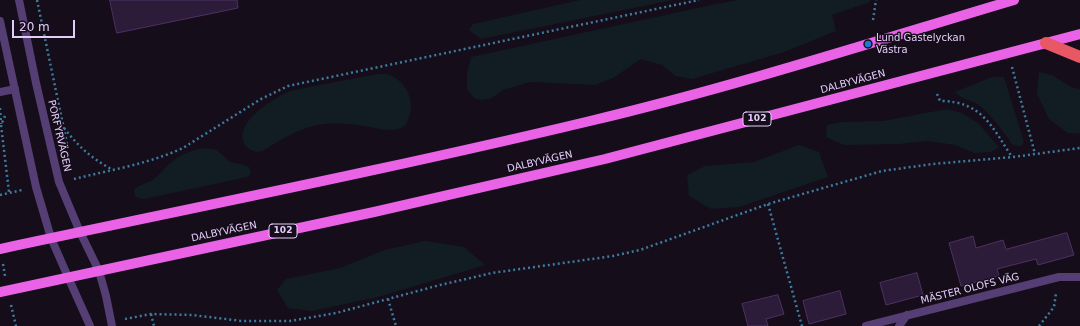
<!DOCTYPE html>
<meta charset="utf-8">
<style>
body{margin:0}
#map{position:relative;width:1080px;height:326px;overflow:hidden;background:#150d1a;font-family:"DejaVu Sans",sans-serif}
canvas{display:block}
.scale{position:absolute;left:12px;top:20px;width:63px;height:18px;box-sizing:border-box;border:2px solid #e3cdf8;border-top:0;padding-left:5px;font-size:12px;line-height:14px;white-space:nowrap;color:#e3cdf8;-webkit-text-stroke:3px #150d1a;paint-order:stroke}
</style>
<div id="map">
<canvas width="1080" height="326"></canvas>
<div class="scale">20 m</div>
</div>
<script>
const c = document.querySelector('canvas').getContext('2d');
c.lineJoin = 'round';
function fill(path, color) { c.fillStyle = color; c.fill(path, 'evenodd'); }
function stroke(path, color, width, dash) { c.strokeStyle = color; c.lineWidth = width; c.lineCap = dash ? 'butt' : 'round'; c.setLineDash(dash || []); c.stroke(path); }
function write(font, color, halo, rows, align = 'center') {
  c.font = font + ' "DejaVu Sans",sans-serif'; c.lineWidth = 3; c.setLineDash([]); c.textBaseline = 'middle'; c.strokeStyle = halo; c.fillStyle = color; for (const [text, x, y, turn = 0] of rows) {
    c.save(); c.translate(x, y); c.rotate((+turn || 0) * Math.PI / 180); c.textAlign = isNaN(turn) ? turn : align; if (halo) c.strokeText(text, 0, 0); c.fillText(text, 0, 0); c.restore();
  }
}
fill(new Path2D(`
 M 580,0 L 673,0 L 481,39 L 469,30 L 473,24 Z
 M 739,0 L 870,0 L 870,2 L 832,15 L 836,31 L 784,52 L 692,79 L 675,76 L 662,65 L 641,59 L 613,78 L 595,85 L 530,82 L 503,90 L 490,99 L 481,100 L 474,98 L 467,89 L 467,74 L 471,57 L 716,4 Z
 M 1039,72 L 1052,75 L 1071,87 L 1080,89 L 1080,134 L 1068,133 L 1049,119 L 1037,94 Z
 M 378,74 C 382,74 386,73 390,75 C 405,81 414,98 410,114 C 408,119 407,125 403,127 C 391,134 370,126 358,125 C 347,124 335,123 325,124 C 309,125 293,133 279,141 C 273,144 265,151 258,152 C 253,152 248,149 245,145 C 235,129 256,112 267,104 C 274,100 282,94 288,92 C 297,89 307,88 315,86 C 336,82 357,78 378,74 Z
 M 992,77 L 1004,77 L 1024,142 L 1021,146 L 1013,145 C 1004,133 989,111 977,104 C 970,100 961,99 955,92 Z
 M 947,109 L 962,113 L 979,124 L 999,147 L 991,152 L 975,153 L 955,145 L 927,141 L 899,144 L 844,145 L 826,137 L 827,125 L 842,122 L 883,121 Z
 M 799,145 L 819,152 L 828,177 L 739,207 L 711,209 L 689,196 L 687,175 L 705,166 L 754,162 Z
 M 204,148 L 217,150 L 230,162 L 244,165 L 249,167 L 251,174 L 247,177 L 144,199 L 135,197 L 134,190 C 139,184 147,184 154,179 C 159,175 162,171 167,166 C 177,156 191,150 204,148 Z
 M 425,241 L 464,247 L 485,265 L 378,297 L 312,311 L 288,308 L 277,290 L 286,279 L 340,268 L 385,250 Z`), '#111d23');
const building = new Path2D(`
 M 110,0 L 237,0 L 238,8 L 117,33 Z
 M 1067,233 L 1074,255 L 1038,265 L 1036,259 L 997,269 L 999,276 L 961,286 L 949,243 L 973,236 L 976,248 L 1003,240 L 1006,249 Z
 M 917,273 L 923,295 L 886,305 L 880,283 Z
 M 840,291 L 846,314 L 809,324 L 803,301 Z
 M 778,295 L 784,314 L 766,319 L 768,326 L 748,326 L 742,304 Z`);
fill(building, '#2d1c39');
stroke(building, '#4e3162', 1);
stroke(new Path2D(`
 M 37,0 L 67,144
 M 873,20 L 876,0
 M 1012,67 L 1035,154
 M 937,94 L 940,101 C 982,101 992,127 1012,157
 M 0,108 L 1,124
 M 5,116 L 1,125 L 9,192
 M 64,128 C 79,147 90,157 111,169
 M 74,179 C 110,170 148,164 183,148 L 261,99 L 288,86 L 699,0
 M 0,195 L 22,190
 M 768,204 L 802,326
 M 3,264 L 5,276
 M 388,299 L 396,326
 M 11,305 L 16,326
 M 151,314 L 154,326
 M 125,319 L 151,314 L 192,315 L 242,321 L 290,321 L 336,313 L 440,285 L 492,273 L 613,256 L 640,250 L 768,204 L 882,171 L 933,164 L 1013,157 L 1080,148
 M 1039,326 L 1054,307 L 1056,293`), '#3c7d9e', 2.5, [2, 3]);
stroke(new Path2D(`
 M 0,92 L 15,89`), '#553e73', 8);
stroke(new Path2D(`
 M 99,271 L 106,296 L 112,326
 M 68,277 L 90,326
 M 866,326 L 1059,277 L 1080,277
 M 899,326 L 907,315`), '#553e73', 8);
stroke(new Path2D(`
 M 19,0 L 36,83 L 59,182 L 80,232 L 99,271
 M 0,21 L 36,187 L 51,238 L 68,277`), '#553e73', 8);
stroke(new Path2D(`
 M 0,249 C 197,207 394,168 590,121 C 733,87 873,42 1014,0
 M 0,292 L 374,212 L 605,159 L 1080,34`), '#ea63e7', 10);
stroke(new Path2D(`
 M 1046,43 L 1080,57`), '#e85864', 12);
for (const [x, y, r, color] of [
 [868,44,4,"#1d7ad4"]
]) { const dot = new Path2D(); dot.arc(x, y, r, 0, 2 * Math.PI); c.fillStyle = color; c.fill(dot); stroke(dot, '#150d1a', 1.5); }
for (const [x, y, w] of [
 [757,119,28],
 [283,231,28]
]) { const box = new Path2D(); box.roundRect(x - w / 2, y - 7, w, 14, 3); c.fillStyle = '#150d1a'; c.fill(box); stroke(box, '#e3cdf8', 1); }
write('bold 9px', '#e3cdf8', null, [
 ["102",757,119],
 ["102",283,231]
]);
write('10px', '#e3cdf8', '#150d1a', [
 ["Lund Gastelyckan",876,38],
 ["Västra",876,50]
], 'left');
write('10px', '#e3cdf8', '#150d1a', [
 ["DALBYVÄGEN",853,82,-15],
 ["PORFYRVÄGEN",59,136,77],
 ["DALBYVÄGEN",540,162,-13],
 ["DALBYVÄGEN",224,232,-12],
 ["MÄSTER OLOFS VÄG",970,289,-14]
]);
</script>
